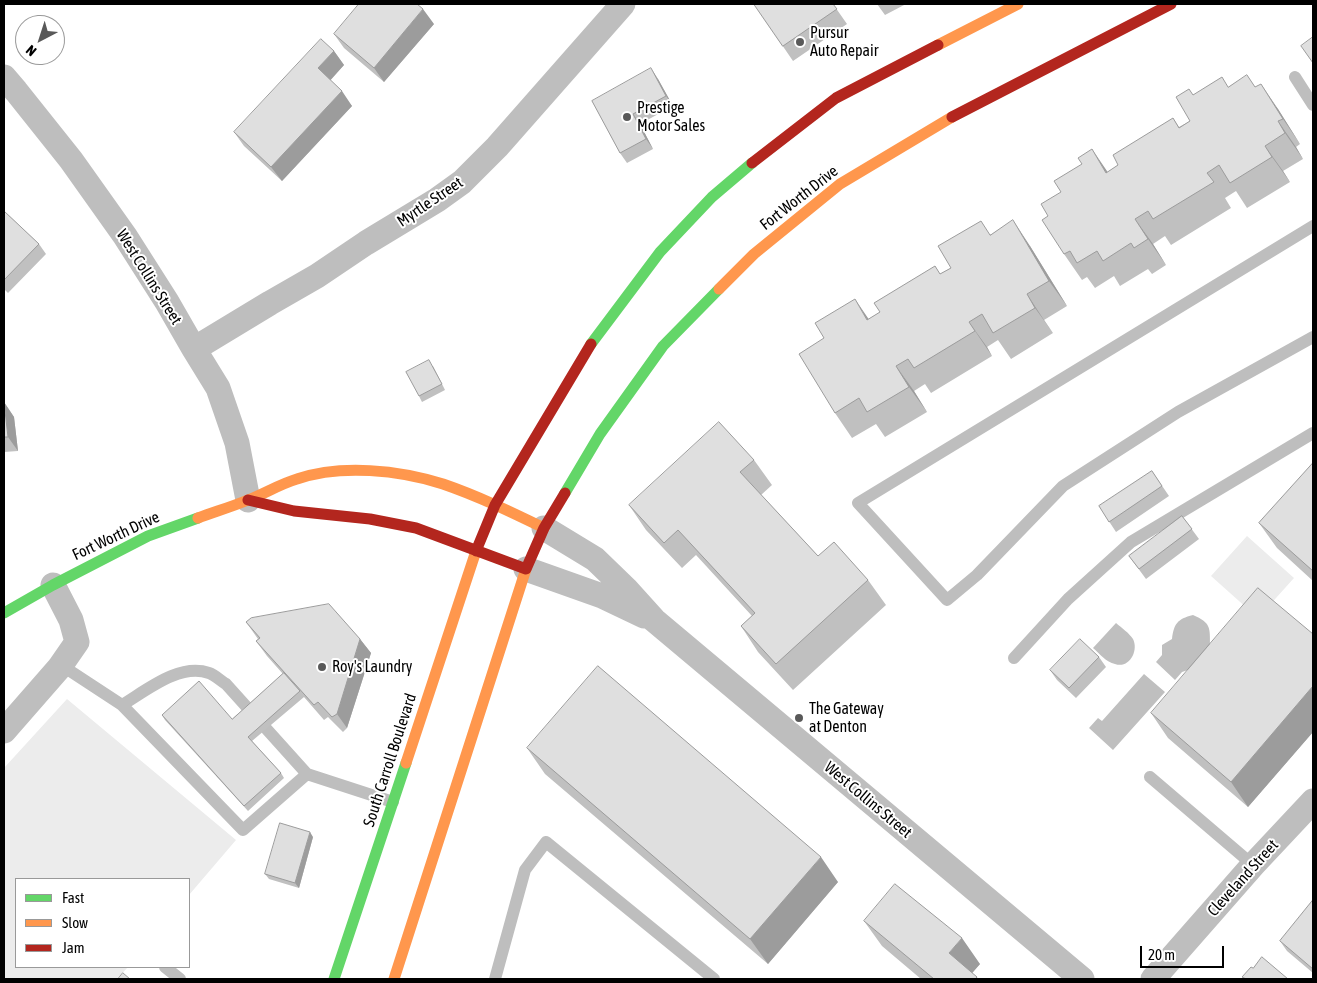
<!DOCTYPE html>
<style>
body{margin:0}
#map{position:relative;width:1317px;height:983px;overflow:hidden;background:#fff;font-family:"Asap Condensed",sans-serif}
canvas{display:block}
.frame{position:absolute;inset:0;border:5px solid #000;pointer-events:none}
.legend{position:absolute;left:15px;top:878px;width:175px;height:90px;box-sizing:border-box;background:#fff;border:1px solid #999;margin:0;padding:6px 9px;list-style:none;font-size:15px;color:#000}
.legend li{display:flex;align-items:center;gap:10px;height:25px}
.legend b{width:25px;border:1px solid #999}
.north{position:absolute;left:15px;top:15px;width:50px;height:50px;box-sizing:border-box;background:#fff;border:1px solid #999;border-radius:50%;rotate:220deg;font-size:14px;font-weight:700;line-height:20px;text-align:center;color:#000}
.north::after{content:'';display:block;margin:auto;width:18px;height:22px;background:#595959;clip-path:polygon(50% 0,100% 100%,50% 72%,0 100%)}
.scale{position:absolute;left:1140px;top:946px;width:84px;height:22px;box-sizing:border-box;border:2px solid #000;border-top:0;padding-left:6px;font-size:15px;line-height:18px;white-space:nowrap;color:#000;-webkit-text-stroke:4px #fff;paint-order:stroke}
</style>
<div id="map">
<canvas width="1317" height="983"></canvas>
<div class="frame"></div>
<ul class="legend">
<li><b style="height:6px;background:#63d668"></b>Fast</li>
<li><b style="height:6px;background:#ff974d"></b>Slow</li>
<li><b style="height:6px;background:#b3261e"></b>Jam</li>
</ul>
<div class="north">N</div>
<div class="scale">20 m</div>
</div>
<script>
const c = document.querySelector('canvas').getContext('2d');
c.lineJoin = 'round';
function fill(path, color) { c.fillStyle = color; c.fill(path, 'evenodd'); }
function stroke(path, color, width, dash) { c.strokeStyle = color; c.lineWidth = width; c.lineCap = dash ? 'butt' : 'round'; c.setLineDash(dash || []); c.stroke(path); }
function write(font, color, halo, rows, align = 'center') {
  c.font = font + ' "Asap Condensed",sans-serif'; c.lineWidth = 4; c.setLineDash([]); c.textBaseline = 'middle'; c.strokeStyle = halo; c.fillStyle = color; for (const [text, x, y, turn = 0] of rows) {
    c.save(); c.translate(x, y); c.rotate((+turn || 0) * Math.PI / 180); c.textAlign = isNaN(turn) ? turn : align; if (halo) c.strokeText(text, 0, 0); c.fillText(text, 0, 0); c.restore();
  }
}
fill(new Path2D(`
 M 1247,536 L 1294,578 L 1258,618 L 1211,576 Z
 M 67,699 L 236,840 L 189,895 L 189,879 L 16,879 L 16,967 L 128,967 L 117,979 L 4,979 L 4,768 Z`), '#ececec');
fill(new Path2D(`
 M 1193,615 C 1211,623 1210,627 1210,646 L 1191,669 L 1182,672 L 1175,680 L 1156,662 L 1162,655 L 1162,645 L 1172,639 C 1174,624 1177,619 1193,615 Z
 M 1116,623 C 1122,628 1129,633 1133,639 C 1139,651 1129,669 1115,664 C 1106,662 1100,654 1093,648 Z
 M 1144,674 L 1165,692 L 1113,750 L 1089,728 L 1098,718 L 1102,721 Z`), '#bfbfbf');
stroke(new Path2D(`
 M 1295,77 L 1313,105
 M 1313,226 L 858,503 L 947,600 L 977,575 L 1063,486 L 1178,412 L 1313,337
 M 1014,658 L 1068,599 L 1131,542 L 1313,433
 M 61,665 L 122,705 L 243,830 L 307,774 L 393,802
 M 122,705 C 147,690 179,663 209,673 C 215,675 221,681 226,684 L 307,774
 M 1150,777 L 1253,865
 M 165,967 L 180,979
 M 495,979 L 525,870 L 546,842 L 714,979`), '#bebebe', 12);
stroke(new Path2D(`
 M 4,77 L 16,91 L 71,160 L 125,236 L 167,302 L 194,349 L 218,388 L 237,443 L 248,500
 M 194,349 L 270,303 L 317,276 L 366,243 L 437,200 L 462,182 L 497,147 L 623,4
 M 544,528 L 595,559 L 626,589 L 654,620 L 1082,979
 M 526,569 L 602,596 L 644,616
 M 4,731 L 59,668 L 77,642 L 71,620 L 53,585
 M 1153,979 L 1253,865 L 1313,801`), '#bebebe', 25);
stroke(new Path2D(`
 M 591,344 L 660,252 L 712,197 L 752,163
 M 565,493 L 600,434 L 663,346 L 719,289
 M 4,613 L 53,585 L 148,536 L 198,518
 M 334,979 L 406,763`), '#63d668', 11);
stroke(new Path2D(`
 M 938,45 L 1018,4
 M 719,289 L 754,254 L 840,184 L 952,117
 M 198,518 C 214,512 231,507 248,500 C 264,494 280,484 297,479 C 341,464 399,470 443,484 C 478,496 511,512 544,528
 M 406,763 L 476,551
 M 394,979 L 526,569`), '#ff974d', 11);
stroke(new Path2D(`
 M 952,117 L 1171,4
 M 752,163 L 836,98 L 938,45
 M 248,500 L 294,511 L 370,519 L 416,528 L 526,569 L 544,528 L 565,493
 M 476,551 L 495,505 L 591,344`), '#b3261e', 11);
fill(new Path2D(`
 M 754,4 L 833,4 L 847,24 L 793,61 Z
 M 877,4 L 906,4 L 885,15 Z
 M 434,24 L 384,82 L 344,48 L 334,34 Z
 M 334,51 L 344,65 L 330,80 L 352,106 L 282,181 L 244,146 L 234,132 Z
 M 658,79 L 673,106 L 640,124 L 653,149 L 627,163 L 620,153 L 592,101 Z
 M 1228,87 L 1255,87 L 1278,109 L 1300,144 L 1296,147 L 1303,159 L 1283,171 L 1290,182 L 1247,208 L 1236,191 L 1225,198 L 1231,208 L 1171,245 L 1165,236 L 1153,244 L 1166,265 L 1152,274 L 1148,269 L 1120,286 L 1114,276 L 1095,288 L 1087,277 L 1082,280 L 1064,254 L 1048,216 L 1108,172 L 1118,165 L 1173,118 L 1179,127 L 1190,121 L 1193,95 Z
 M 4,211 L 39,244 L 46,254 L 8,293 L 4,289 Z
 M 990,234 L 1030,246 L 1067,306 L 1044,320 L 1053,333 L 1011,359 L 998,340 L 987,347 L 992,356 L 931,393 L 925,384 L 914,391 L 927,412 L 885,437 L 876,424 L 852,438 L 835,413 L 869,319 L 880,312 L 935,266 L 940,274 L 951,268 Z
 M 433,366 L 445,390 L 422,402 L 419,396 Z
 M 4,402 L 14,417 L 18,451 L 4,452 Z
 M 754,460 L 772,485 L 761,495 L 818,556 L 868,580 L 886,605 L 793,690 L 758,652 L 741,626 L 752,616 L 696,555 L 682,568 L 646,530 L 629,505 Z
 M 1313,463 L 1313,581 L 1277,548 L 1259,523 Z
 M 1152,471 L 1169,496 L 1116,532 L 1099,506 Z
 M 1182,516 L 1199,539 L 1146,579 L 1129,556 Z
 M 246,622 L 360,639 L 371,653 L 347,728 L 343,732 L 328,717 L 324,720 L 304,697 L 252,741 L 281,773 L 284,778 L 248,811 L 165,720 L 162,715 L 232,719 L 283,674 L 267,656 L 256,641 L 258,639 Z
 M 1313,634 L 1313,732 L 1248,807 L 1168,738 L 1151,713 Z
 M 1099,657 L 1106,667 L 1076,698 L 1057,680 L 1050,670 Z
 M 527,748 L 838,882 L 768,964 L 545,774 Z
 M 313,837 L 299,888 L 269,879 L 265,874 Z
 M 1313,900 L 1313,973 L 1287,951 L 1280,941 Z
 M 864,921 L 980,964 L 972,973 L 979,979 L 921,979 L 882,946 Z`), '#c0c0c0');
fill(new Path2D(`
 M 423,9 L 434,24 L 384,82 L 374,68 Z
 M 334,51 L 344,65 L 328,83 L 318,68 Z
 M 651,68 L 658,79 L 673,106 L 666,96 Z
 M 1261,84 L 1278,109 L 1300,144 L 1283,119 Z
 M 342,91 L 352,106 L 282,181 L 271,167 Z
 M 633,114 L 640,124 L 653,149 L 646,139 Z
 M 1278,121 L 1296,147 L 1303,159 L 1285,133 Z
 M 1265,146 L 1283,171 L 1290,182 L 1272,157 Z
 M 1092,149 L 1109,174 L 1106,173 Z
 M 1135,219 L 1153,244 L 1166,265 L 1148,239 Z
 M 1013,220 L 1030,246 L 1067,306 L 1049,281 Z
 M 1027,294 L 1044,320 L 1053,333 L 1035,308 Z
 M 855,299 L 872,324 L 867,320 Z
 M 969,322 L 987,347 L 992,356 L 975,331 Z
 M 896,366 L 914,391 L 927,412 L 909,387 Z
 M 4,402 L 14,417 L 18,451 L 8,437 Z
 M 360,639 L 371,653 L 347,728 L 337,714 Z
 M 1313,686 L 1313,732 L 1248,807 L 1231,782 Z
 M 310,832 L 313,837 L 299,888 L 295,883 Z
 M 821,857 L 838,882 L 768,964 L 750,939 Z
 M 962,938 L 980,964 L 967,979 L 949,953 Z`), '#9c9c9c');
const building = new Path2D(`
 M 359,4 L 417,4 L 423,9 L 374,68 L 334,34 Z
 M 754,4 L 833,4 L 837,9 L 783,46 Z
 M 1313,37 L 1313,63 L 1301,46 Z
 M 321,39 L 334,51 L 318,68 L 342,91 L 271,167 L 234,132 Z
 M 651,68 L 666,96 L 633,114 L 646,139 L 620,153 L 592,101 Z
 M 1247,75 L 1255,87 L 1261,84 L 1283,119 L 1278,121 L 1285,133 L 1265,146 L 1272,157 L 1230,183 L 1219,165 L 1207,173 L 1214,182 L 1153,219 L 1148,211 L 1135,219 L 1148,239 L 1134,248 L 1131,243 L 1103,261 L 1097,251 L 1077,263 L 1070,251 L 1064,254 L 1042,220 L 1048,216 L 1041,204 L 1061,192 L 1054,181 L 1082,164 L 1078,158 L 1092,149 L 1106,173 L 1118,165 L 1113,155 L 1173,118 L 1179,128 L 1190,121 L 1176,97 L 1189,89 L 1193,95 L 1222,77 L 1228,87 Z
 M 4,211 L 39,244 L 4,280 Z
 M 1013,220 L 1049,281 L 1027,294 L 1035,308 L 993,333 L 982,314 L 969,322 L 975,331 L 914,368 L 908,359 L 896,366 L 909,387 L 867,412 L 859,398 L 835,413 L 799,354 L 824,338 L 815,323 L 855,299 L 867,320 L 880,312 L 874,303 L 935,266 L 940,274 L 951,268 L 938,246 L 981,221 L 990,235 Z
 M 429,360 L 442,384 L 419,396 L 406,372 Z
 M 4,402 L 8,437 L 4,437 Z
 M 719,422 L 754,460 L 740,472 L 818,556 L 834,542 L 868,580 L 776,664 L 741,626 L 755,613 L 678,530 L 664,543 L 629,505 Z
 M 1313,463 L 1313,571 L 1259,523 Z
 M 1152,471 L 1162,486 L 1109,522 L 1099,506 Z
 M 1182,516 L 1192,529 L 1139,569 L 1129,556 Z
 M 1258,588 L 1313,634 L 1313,686 L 1231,782 L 1151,713 Z
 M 329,604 L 360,639 L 337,714 L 332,717 L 318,702 L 314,705 L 256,641 L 260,638 L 246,622 L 251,618 Z
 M 1080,639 L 1099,657 L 1069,688 L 1050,670 Z
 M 598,666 L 821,857 L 750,939 L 527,748 Z
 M 284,673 L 300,691 L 248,737 L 281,773 L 244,806 L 162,715 L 199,681 L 232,719 Z
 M 280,823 L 310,832 L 295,883 L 265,874 Z
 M 895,884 L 962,938 L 949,953 L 977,977 L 975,979 L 934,979 L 864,921 Z
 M 1313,900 L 1313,969 L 1280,941 Z
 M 1262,957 L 1288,979 L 1246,979 L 1242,977 L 1251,967 L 1253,968 Z
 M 123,973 L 130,979 L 118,979 Z`);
fill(building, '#dfdfdf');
stroke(building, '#9c9c9c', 1);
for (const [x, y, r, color] of [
 [800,42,5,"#595959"],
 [627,117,5,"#595959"],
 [322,667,5,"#595959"],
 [799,718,5,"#595959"]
]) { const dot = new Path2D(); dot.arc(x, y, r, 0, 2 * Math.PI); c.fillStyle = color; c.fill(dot); stroke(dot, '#fff', 2); }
write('16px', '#000', '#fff', [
 ["Pursur",810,33],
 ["Auto Repair",810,51],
 ["Prestige",637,108],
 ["Motor Sales",637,126],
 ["Roy's Laundry",332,667],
 ["The Gateway",809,709],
 ["at Denton",809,727]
], 'left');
write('16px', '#000', '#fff', [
 ["Fort Worth Drive",799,198,-38],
 ["Myrtle Street",430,202,-34],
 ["West Collins Street",149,277,58],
 ["Fort Worth Drive",116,536,-25],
 ["South Carroll Boulevard",390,760,-72],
 ["West Collins Street",868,800,40],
 ["Cleveland Street",1243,878,-48]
]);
</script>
